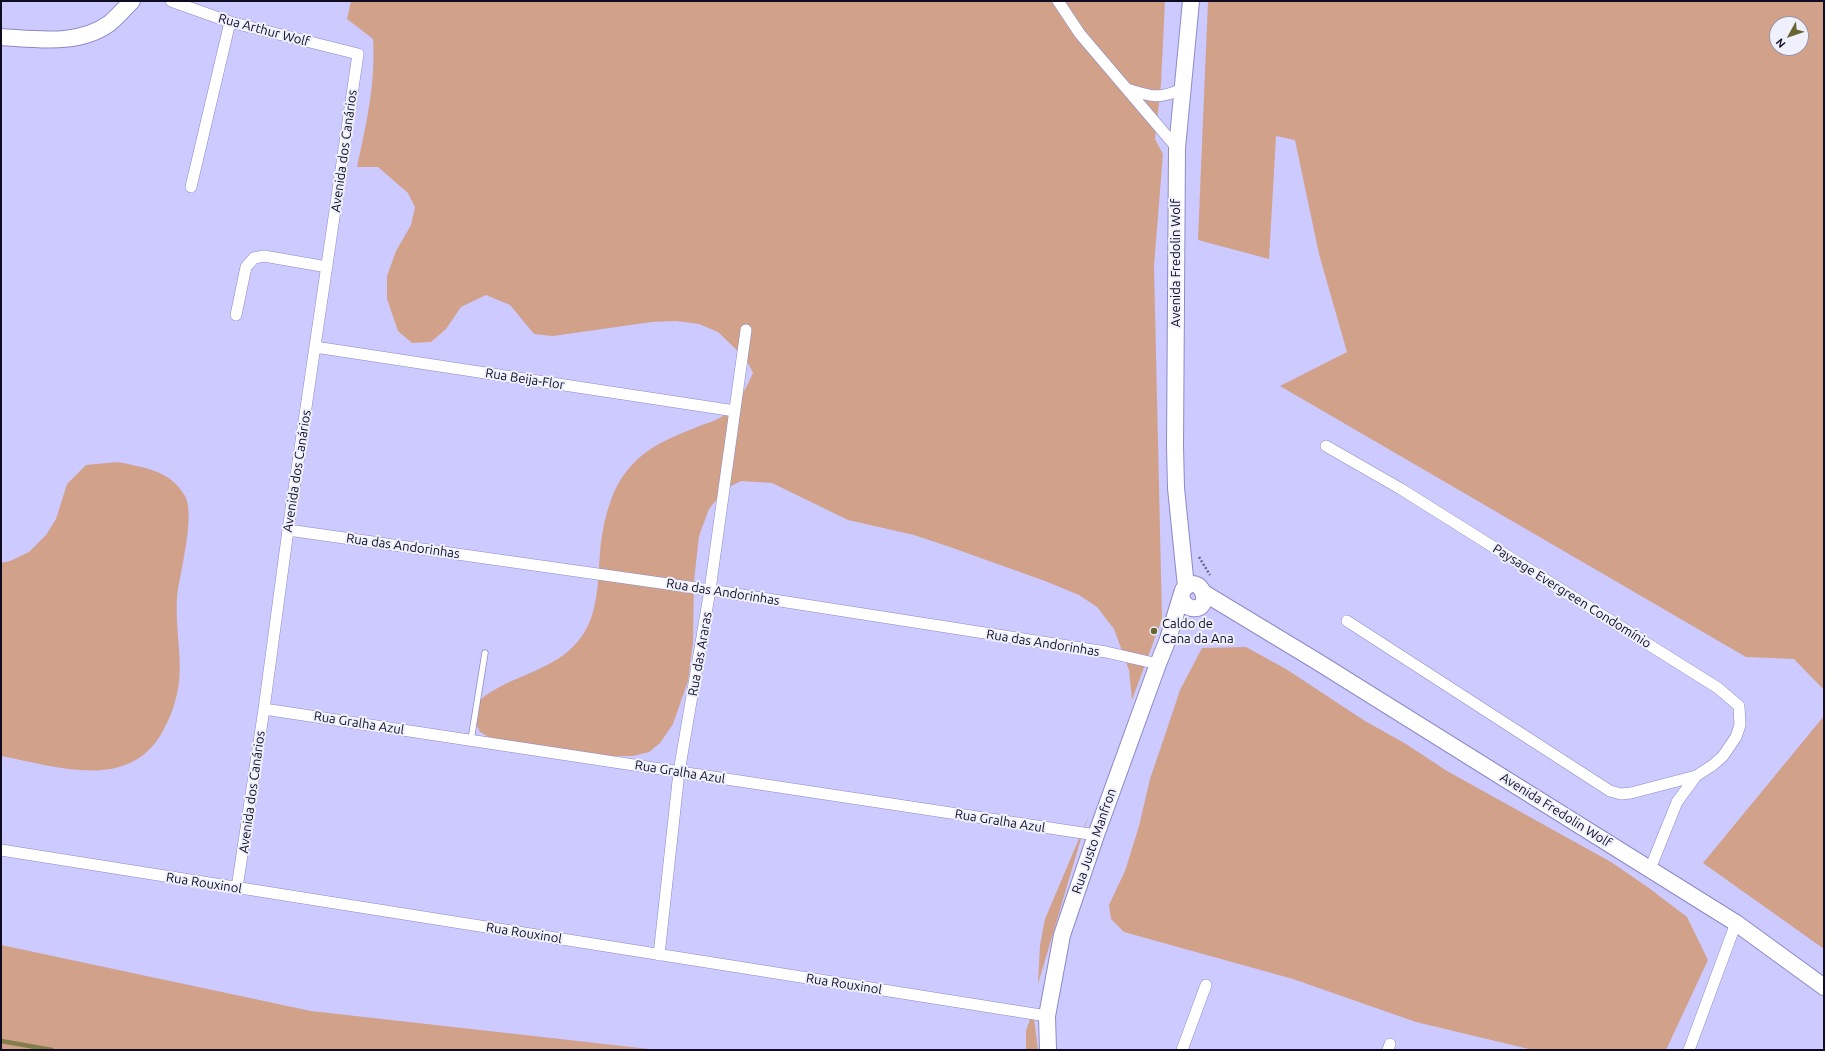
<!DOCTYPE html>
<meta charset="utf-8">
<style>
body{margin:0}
#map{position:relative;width:1825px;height:1051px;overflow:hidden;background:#cccafe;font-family:Ubuntu,sans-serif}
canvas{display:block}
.frame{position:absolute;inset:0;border:2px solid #0f0c22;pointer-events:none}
.north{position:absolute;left:1769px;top:16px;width:40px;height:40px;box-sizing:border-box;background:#f0f0fd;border:1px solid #9695a5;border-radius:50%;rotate:230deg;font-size:11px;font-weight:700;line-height:16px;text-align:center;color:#0f0c22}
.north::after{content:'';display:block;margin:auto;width:14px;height:18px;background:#686632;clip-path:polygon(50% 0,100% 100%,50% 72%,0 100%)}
</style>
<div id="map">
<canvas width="1825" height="1051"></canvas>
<div class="frame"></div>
<div class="north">N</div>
</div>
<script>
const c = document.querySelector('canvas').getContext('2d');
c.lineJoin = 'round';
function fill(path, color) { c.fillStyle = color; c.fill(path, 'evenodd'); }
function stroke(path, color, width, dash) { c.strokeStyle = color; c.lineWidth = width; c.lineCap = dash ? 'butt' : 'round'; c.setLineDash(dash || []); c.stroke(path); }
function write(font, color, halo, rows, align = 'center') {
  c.font = font + ' Ubuntu,sans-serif'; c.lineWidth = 4; c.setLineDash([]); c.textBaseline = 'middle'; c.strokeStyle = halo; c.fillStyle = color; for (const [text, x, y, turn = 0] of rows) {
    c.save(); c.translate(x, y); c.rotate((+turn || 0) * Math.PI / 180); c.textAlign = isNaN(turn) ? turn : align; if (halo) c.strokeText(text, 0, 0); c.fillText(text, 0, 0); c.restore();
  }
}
fill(new Path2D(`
 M 351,1 L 1165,1 L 1161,84 L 1155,139 L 1163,154 L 1154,266 L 1162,619 L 1132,700 L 1129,670 L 1114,629 L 1097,607 L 1079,595 L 1045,581 L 950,547 L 914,535 L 848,520 L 772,483 L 741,481 L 725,489 L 709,509 L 699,536 L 694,581 L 693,642 L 688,681 L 673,724 L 660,743 L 649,752 L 633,756 L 608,756 L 497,742 L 480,732 L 472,716 C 474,711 476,703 480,700 C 512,673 557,672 582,636 C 603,606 596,564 603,530 C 606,513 612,493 621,479 C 641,449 665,440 697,427 C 707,423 719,420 727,413 C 740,401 746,388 753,373 L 746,359 L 718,332 L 699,324 L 676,321 L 652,322 L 553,336 L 534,334 L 510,305 L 486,295 L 461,307 L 446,329 L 431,342 L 412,343 L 398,331 L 387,299 L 387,276 L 396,251 L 411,225 L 415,207 L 408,193 L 378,167 L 357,167 C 366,126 376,82 373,39 L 347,19 Z
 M 1208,1 L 1824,1 L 1824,690 L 1794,659 L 1746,657 L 1280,386 L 1347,352 L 1319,254 L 1295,140 L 1276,136 L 1269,259 L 1198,240 ZM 1777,24 L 1801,24 L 1801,48 L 1777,48 Z
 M 118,462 C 145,468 170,470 185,496 C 196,516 179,575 177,598 C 175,626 182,655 179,683 C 176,702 172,714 163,731 C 129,793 56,766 1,756 L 1,563 L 10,561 L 29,552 L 46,535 L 56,519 L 67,484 L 86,465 Z
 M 1246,647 L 1286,669 L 1365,721 L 1406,744 L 1447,771 L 1611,862 L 1649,888 L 1687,917 L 1708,960 L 1666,1050 L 1533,1050 L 1416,1022 L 1293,979 L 1124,932 L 1111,919 L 1109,905 L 1125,871 L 1139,826 L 1150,779 L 1165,735 L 1180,690 L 1202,648 Z
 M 1824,716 L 1824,949 L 1703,863 Z
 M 1089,815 L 1083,832 L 1038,984 L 1040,945 L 1045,919 Z
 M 1,945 L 311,1011 L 658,1050 L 1,1050 Z
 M 1033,1010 L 1038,1050 L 1026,1050 L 1026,1031 Z`), '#d2a18a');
stroke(new Path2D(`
 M 1,1041 L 52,1050`), '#827f4c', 4.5);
const lane = new Path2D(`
 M 471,740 L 485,653`);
const street = new Path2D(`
 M 171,1 L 230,22 L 358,54 L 288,530 L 264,709 L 237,888
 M 1058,1 L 1080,34 L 1177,148
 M 1127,89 C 1151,96 1158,100 1182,89
 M 191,187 L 230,22
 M 236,315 L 246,267 L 254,258 L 264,256 L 327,267
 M 315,347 L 735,411
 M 1326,446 L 1401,489 L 1718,688 L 1739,706 L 1740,725 L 1736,737 L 1723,756 L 1713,765 L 1696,776 L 1677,802 L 1650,869
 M 288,530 L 710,590 L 1106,652 L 1158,664
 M 1347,621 L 1610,791 L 1621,794 L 1631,793 L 1696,776
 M 264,709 L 1096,835
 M 1,850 L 1047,1016
 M 659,955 L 679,772 L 710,590 L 746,330
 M 1182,1050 L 1206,985
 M 1388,1050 L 1390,1044
 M 1689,1050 L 1736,923`);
const secondary = new Path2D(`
 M 1,37 C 37,39 79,46 110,23 C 118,16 125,8 132,1
 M 1186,587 L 1176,488 L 1175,446 L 1177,148 L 1191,1
 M 1204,593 L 1318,662 L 1736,923 L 1824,987
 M 1048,1050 L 1047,1016 L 1062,935 L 1096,835 L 1158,664 L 1168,639 L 1183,590 C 1201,569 1215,611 1192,608 C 1186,607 1183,603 1181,597`);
stroke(lane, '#8d8ac6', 7);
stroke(street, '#8d8ac6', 12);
stroke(secondary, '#8d8ac6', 18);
stroke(new Path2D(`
 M 1199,557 L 1210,575`), '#676589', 2.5, [2, 2]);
stroke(lane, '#fff', 5.5);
stroke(street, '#fff', 11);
stroke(secondary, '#fff', 16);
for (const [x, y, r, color] of [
 [1154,631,4,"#686632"]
]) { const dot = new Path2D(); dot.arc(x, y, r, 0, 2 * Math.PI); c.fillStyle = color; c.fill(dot); stroke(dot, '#f0f0fd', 1.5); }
write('13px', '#0f0c22', '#f0f0fd', [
 ["Rua Arthur Wolf",264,30,15],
 ["Avenida dos Canários",344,151,-82],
 ["Avenida Fredolin Wolf",1176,263,-90],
 ["Rua Beija-Flor",525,379,9],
 ["Avenida dos Canários",297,471,-81],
 ["Rua das Andorinhas",403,546,8],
 ["Rua das Andorinhas",723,592,9],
 ["Paysage Evergreen Condomínio",1572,596,32],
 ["Rua das Andorinhas",1043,643,9],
 ["Rua das Araras",700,654,-80],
 ["Rua Gralha Azul",359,723,9],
 ["Rua Gralha Azul",680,772,9],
 ["Avenida dos Canários",252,792,-82],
 ["Avenida Fredolin Wolf",1556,810,32],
 ["Rua Gralha Azul",1000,821,9],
 ["Rua Justo Manfron",1094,841,-71],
 ["Rua Rouxinol",204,883,9],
 ["Rua Rouxinol",524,933,9],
 ["Rua Rouxinol",844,984,9]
]);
write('13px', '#0f0c22', '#f0f0fd', [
 ["Caldo de",1162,624],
 ["Cana da Ana",1162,639]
], 'left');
</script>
